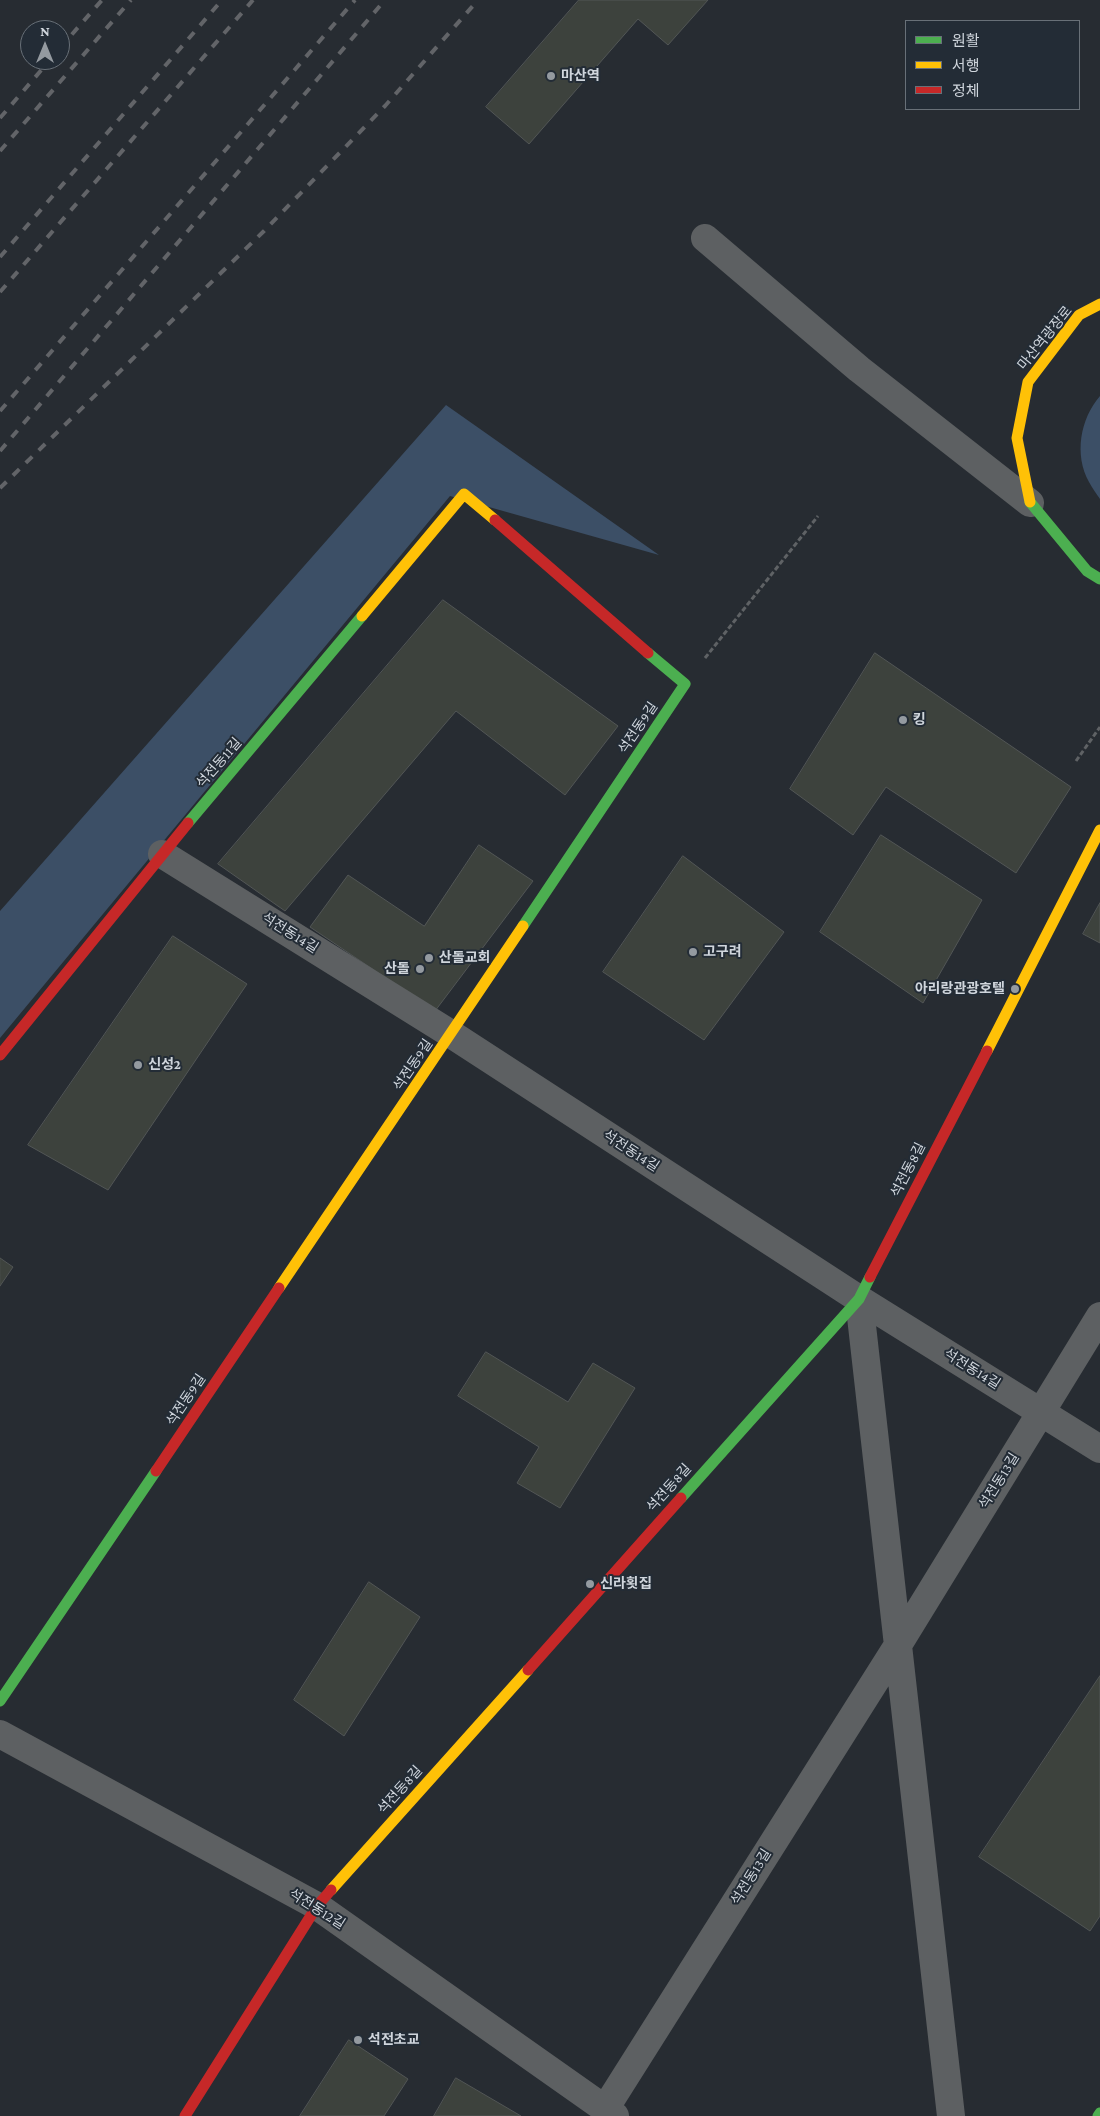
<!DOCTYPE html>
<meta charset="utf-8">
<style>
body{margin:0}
#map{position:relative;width:1100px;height:2116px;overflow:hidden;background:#272c32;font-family:"Crimson Pro","Noto Sans KR",serif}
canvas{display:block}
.legend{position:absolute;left:905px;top:20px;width:175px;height:90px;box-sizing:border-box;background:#232c36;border:1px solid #687078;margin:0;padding:6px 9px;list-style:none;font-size:15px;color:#cfd5dc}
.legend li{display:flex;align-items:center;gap:10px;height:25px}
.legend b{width:25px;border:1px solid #687078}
.north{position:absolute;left:20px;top:20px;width:50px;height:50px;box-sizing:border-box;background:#232c36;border:1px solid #687078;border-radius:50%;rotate:0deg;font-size:14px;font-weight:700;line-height:20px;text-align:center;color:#cfd5dc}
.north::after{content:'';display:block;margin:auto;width:18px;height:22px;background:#949aa0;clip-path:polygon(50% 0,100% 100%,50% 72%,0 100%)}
</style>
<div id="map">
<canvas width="1100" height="2116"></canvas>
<ul class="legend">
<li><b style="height:6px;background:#4caf50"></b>원활</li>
<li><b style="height:6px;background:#ffc107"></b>서행</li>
<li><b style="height:6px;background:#c62828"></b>정체</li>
</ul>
<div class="north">N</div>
</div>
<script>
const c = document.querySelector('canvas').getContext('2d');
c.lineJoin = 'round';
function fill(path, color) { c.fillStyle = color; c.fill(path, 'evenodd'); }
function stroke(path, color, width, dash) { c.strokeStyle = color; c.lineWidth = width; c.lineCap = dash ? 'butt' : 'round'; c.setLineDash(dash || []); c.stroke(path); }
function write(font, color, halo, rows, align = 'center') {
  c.font = font + ' "Crimson Pro","Noto Sans KR",serif'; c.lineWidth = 4; c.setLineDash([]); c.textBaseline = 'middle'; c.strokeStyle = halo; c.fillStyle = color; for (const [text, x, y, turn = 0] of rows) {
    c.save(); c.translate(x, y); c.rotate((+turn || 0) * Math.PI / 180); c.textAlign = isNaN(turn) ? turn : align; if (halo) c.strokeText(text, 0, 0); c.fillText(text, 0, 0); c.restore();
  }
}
fill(new Path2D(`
 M 1100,396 L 1100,499 C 1096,493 1092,488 1089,482 C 1074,455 1080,419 1100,396 Z
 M 446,405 L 659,555 L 450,496 L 0,1038 L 0,911 Z`), '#3c4f66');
const building = new Path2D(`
 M 579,0 L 708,0 L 668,45 L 638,19 L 529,144 L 486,107 Z
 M 443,600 L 618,726 L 565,795 L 456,711 L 285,911 L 218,864 Z
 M 875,653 L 1071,787 L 1016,873 L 886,787 L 853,835 L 790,789 Z
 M 881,835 L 982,900 L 923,1003 L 820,932 Z
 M 479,845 L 533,881 L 435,1011 L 310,927 L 348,875 L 424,926 Z
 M 683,856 L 784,932 L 704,1040 L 603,972 Z
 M 1100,903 L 1100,943 L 1083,934 Z
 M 173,936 L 247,984 L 108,1190 L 28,1145 Z
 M 0,1258 L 13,1267 L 0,1286 Z
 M 486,1352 L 568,1402 L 593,1363 L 635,1388 L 560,1508 L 517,1483 L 539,1447 L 458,1396 Z
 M 369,1582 L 420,1617 L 344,1736 L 294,1700 Z
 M 1100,1676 L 1100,1916 L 1090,1931 L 979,1857 Z
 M 349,2040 L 408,2079 L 384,2116 L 300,2116 Z
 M 456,2078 L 521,2116 L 434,2116 Z`);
fill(building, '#3d423d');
stroke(building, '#525656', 1);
stroke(new Path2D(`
 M 705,658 L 818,516
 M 1076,761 L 1100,727`), '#5f6265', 3, [5, 2.5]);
stroke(new Path2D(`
 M 705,238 L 859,369 L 1030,503
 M 162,854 L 451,1034 L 859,1299 L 1100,1449
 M 859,1299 L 951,2116
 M 0,1734 L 317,1906 L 615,2116
 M 605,2109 L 898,1645 L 1100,1316`), '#5d6062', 28);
stroke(new Path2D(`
 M 1030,502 L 1087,571 L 1100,579
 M 188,823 L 362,616
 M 523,926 L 685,684 L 648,653
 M 681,1498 L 859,1299 L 870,1277
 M 0,1701 L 156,1471
 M 1098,2116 L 1100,2113`), '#4caf50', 11);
stroke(new Path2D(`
 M 1030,502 L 1017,438 L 1028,382 L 1079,315 L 1100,304
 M 362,616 L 464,494 L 495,520
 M 987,1051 L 1100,830
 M 279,1288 L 523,926
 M 331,1890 L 528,1670`), '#ffc107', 11);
stroke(new Path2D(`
 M 495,520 L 648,653
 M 0,1055 L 188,823
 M 870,1277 L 987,1051
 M 156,1471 L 279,1288
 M 528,1670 L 681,1498
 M 185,2116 L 317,1906 L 331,1890`), '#c62828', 11);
stroke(new Path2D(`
 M 60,48 L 102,0
 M 0,118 L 50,60
 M 0,151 L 131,0
 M 0,257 L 222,0
 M 0,292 L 253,0
 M 0,411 L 355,0
 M 0,451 L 385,0
 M 0,488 L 264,231 L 385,106 L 478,0`), '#626468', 4, [9, 9]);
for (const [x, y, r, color] of [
 [551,76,5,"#949aa0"],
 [903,720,5,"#949aa0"],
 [693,952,5,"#949aa0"],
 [429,958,5,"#949aa0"],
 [420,969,5,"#949aa0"],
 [1015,989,5,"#949aa0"],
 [138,1065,5,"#949aa0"],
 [590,1584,5,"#949aa0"],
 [358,2040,5,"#949aa0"]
]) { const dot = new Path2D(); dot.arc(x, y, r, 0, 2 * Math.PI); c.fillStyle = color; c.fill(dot); stroke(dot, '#232c36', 2); }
write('bold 14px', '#cfd5dc', '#232c36', [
 ["마산역",561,76],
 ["킹",913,720],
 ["고구려",703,952],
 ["산돌교회",439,958],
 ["산돌",410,969,"right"],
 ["아리랑관광호텔",1005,989,"right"],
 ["신성2",148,1065],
 ["신라횟집",600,1584],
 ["석전초교",368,2040]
], 'left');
write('14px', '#cfd5dc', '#232c36', [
 ["마산역광장로",1045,338,-51],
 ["석전동9길",638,728,-56],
 ["석전동11길",219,763,-49],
 ["석전동14길",290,933,32],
 ["석전동9길",413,1065,-56],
 ["석전동14길",631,1151,33],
 ["석전동8길",908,1170,-63],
 ["석전동14길",972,1369,32],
 ["석전동9길",186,1400,-56],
 ["석전동13길",999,1481,-58],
 ["석전동8길",669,1488,-48],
 ["석전동8길",400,1790,-48],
 ["석전동13길",751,1877,-58],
 ["석전동12길",317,1909,32]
]);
</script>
